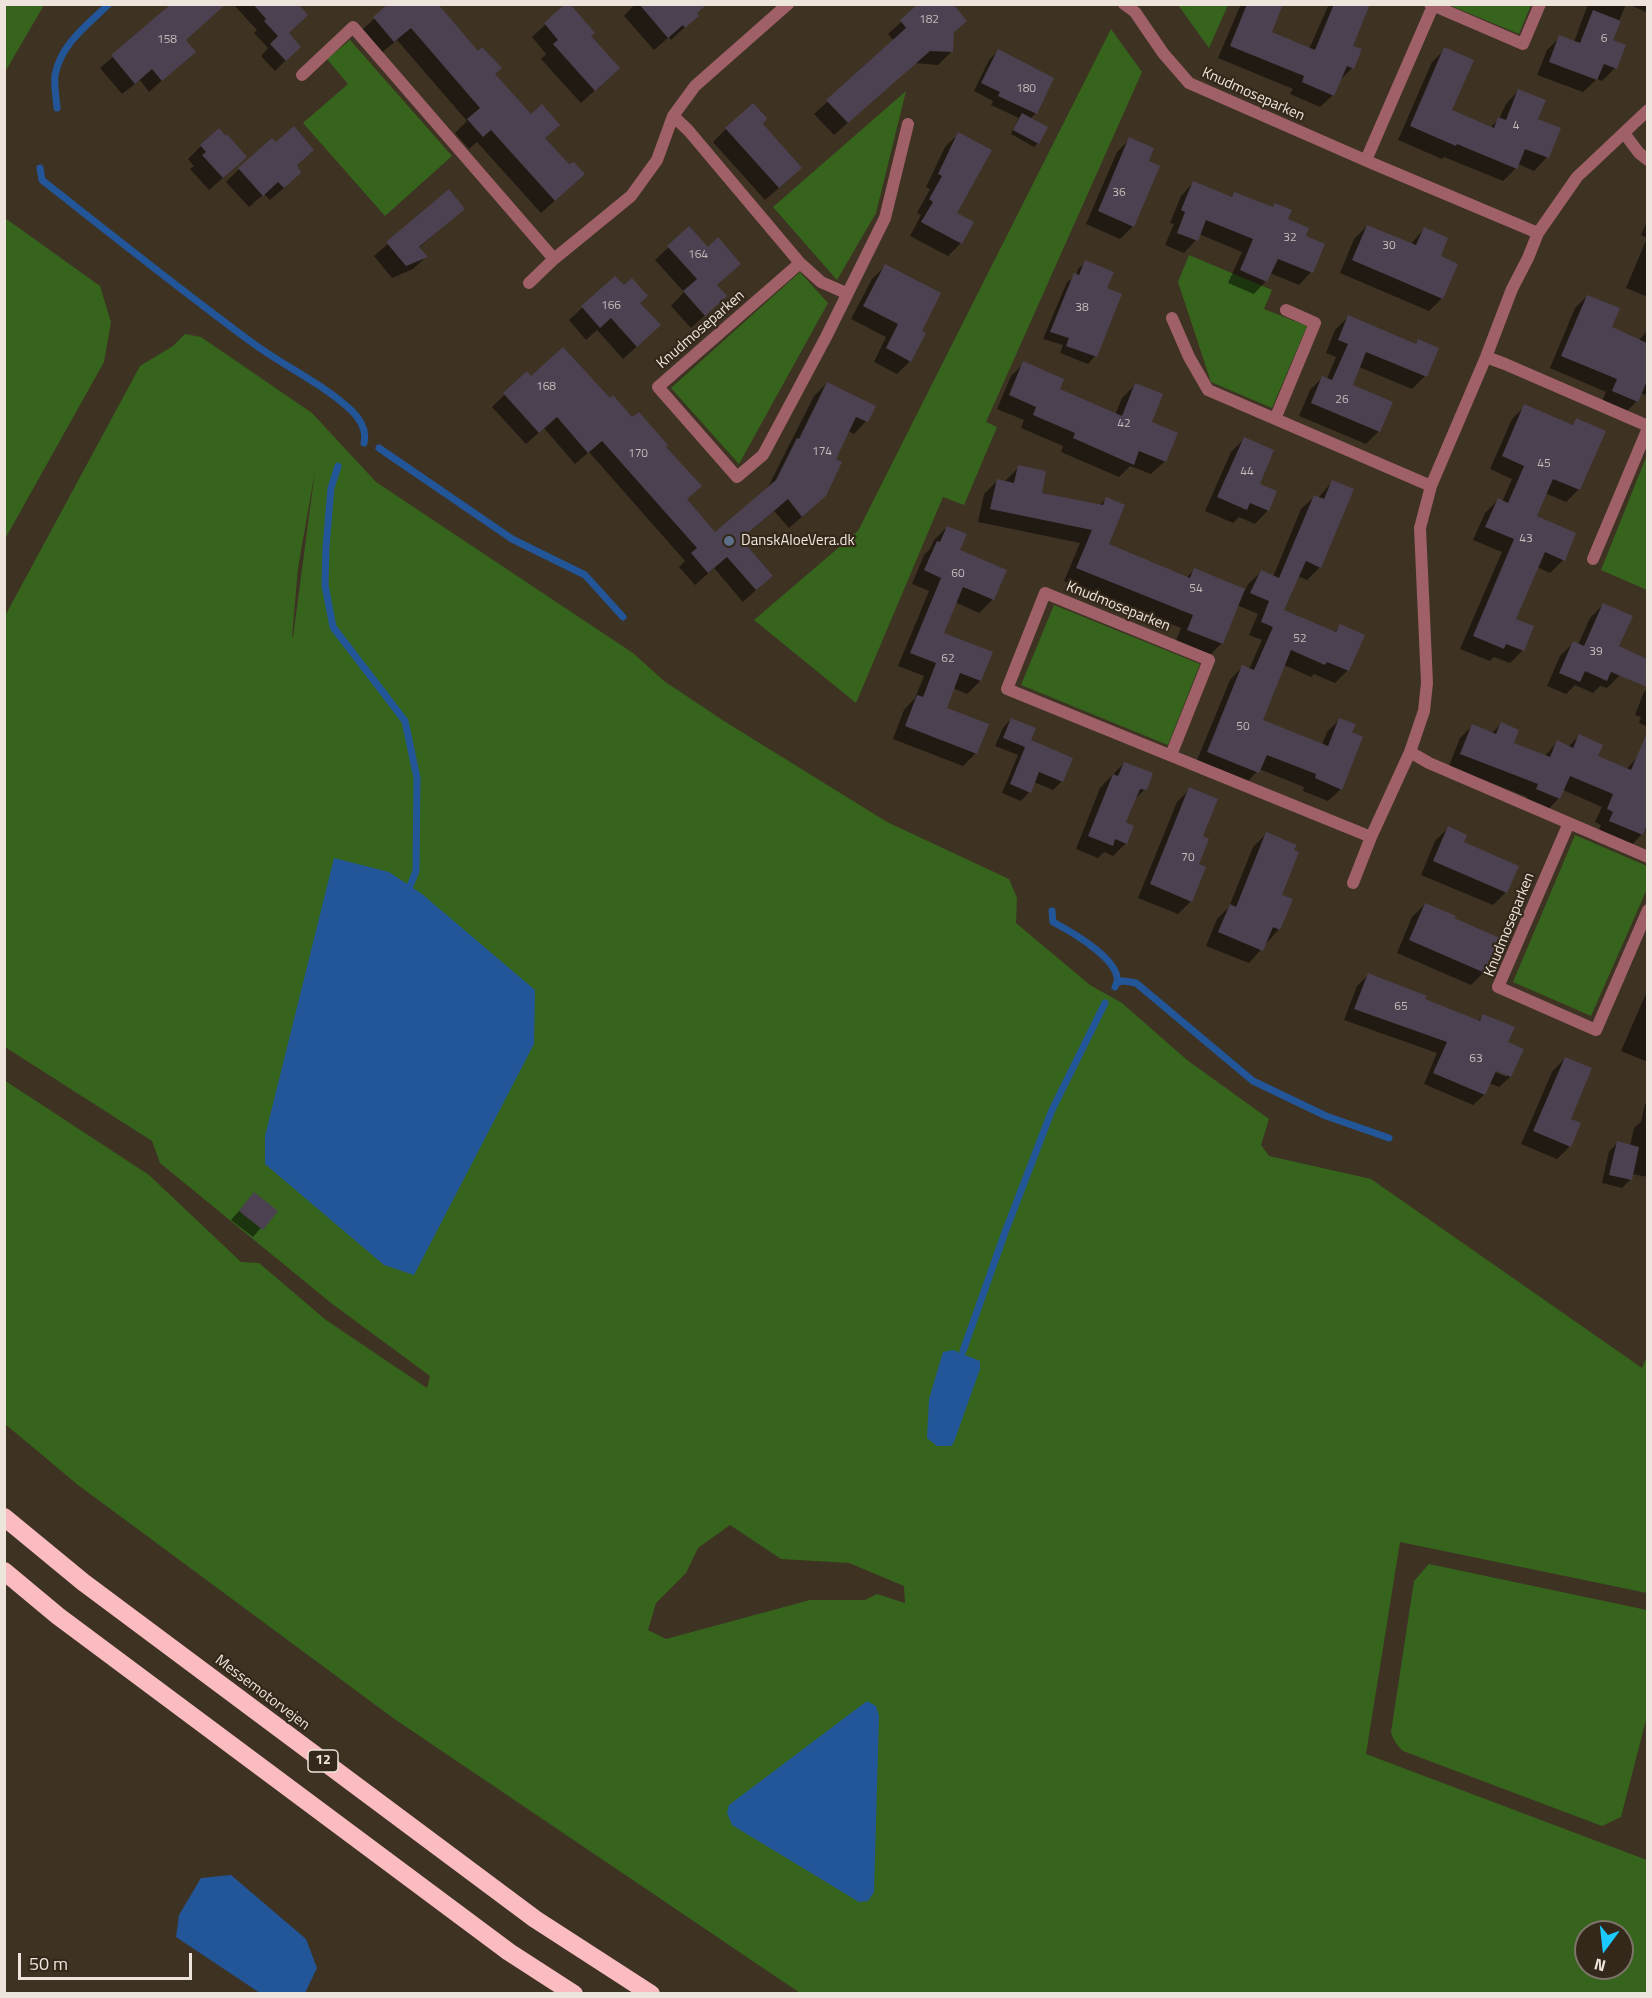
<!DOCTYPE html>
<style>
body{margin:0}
#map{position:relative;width:1652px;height:1998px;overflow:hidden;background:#3e3223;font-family:"Titillium Web",sans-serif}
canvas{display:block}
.frame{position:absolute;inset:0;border:6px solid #ede5dc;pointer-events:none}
.north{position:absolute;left:1574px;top:1920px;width:60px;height:60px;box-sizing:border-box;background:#33281a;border:2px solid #7d7468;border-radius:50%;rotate:195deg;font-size:16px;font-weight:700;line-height:24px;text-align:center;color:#ede5dc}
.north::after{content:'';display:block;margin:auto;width:21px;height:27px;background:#1bc9fc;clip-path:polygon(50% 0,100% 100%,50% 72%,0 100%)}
.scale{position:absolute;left:18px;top:1953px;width:174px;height:27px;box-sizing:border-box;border:3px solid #ede5dc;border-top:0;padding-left:8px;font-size:18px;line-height:21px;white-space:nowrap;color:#ede5dc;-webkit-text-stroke:4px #33281a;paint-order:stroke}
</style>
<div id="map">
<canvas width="1652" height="1998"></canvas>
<div class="frame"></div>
<div class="north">N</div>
<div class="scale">50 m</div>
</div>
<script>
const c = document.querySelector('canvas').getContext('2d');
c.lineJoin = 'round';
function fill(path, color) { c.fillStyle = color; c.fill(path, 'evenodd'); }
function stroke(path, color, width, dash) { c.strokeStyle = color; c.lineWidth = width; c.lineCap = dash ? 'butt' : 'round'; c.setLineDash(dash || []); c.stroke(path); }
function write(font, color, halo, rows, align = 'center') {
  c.font = font + ' "Titillium Web",sans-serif'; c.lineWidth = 4.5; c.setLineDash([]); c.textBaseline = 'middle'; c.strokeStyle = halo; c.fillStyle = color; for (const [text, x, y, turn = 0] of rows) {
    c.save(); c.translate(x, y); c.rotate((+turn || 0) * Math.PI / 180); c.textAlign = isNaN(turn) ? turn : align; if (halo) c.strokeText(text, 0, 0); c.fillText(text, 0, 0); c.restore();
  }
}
fill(new Path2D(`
 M 5,4 L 44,5 L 5,72 L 4,5 Z
 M 1178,5 L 1228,5 L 1209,48 Z
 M 1449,5 L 1531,5 L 1519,34 Z
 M 1111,29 L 1142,72 L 986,422 L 997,427 L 964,505 L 943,497 L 856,703 L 754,620 L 858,531 Z
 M 350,40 L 452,156 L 385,216 L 303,123 L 348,84 L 327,59 Z
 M 906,91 L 876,213 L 837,280 L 773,207 Z
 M 5,218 L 100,286 L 111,322 L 104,362 L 5,539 Z
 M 1189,255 L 1272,290 L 1264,309 L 1307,326 L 1272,408 L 1211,382 L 1178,282 Z
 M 800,272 L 828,303 L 739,464 L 671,388 Z
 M 185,334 L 201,337 L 312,413 L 376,482 L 633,653 L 664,681 L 724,721 L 887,822 L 1009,879 L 1017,898 L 1016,923 L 1090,985 L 1122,1003 L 1187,1060 L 1269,1119 L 1261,1145 L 1269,1156 L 1371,1179 L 1642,1368 L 1647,1356 L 1647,1593 L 1400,1542 L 1366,1754 L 1647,1860 L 1647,1993 L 800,1993 L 393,1718 L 78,1485 L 5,1424 L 4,1080 L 149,1175 L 241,1262 L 259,1263 L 326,1320 L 427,1388 L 430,1376 L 331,1303 L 160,1163 L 152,1141 L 5,1047 L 5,616 L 140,366 L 173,346 ZM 315,471 L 293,637 L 292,637 L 298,568 ZM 730,1525 L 781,1559 L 849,1563 L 904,1586 L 905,1603 L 877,1594 L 865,1600 L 810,1600 L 666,1639 L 648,1630 L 656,1603 L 686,1573 L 698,1548 ZM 1586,1932 L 1622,1932 L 1622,1968 L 1586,1968 Z
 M 1647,455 L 1647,590 L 1601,570 Z
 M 1054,605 L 1200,664 L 1168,745 L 1021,685 Z
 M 1575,835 L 1647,866 L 1647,889 L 1591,1016 L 1513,982 Z
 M 1429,1564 L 1647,1610 L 1647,1716 L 1621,1817 L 1602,1826 L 1403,1751 C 1397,1745 1393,1740 1391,1732 L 1414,1581 Z`), '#36641d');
fill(new Path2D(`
 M 334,858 L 389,872 L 422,894 L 535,990 L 534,1044 L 414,1275 L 384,1265 L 265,1164 L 265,1136 Z
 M 953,1350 L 980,1361 L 980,1369 L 954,1442 L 951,1446 L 937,1446 L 927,1438 L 929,1399 L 943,1352 Z
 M 867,1701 L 876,1706 L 879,1716 L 874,1892 L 868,1901 L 859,1902 L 732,1825 L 727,1813 L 729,1805 Z
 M 231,1875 L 306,1939 L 317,1968 L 305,1993 L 260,1993 L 176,1937 L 179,1915 L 201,1878 Z`), '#235699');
fill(new Path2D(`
 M 174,4 L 184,41 L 194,52 L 149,92 L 140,80 L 122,94 L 100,68 Z
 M 233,4 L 296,4 L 287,33 L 299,47 L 275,71 L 261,56 L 268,48 L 254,33 L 257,30 Z
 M 390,4 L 494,75 L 531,116 L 558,125 L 544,139 L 570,187 L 541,213 L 477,142 L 469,149 L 455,133 L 467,121 L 397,40 L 380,54 L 361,31 Z
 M 567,4 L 590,36 L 605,81 L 581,103 L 541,59 L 546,54 L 532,37 Z
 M 635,4 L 687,4 L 697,16 L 671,40 L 669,37 L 654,50 L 624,16 Z
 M 921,4 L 956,4 L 953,7 L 951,52 L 938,65 L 915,63 L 834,135 L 814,114 L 894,41 L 888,34 Z
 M 1241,4 L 1282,4 L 1270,32 L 1309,49 L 1329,4 L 1365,4 L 1351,47 L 1352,68 L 1340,80 L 1333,95 L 1320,107 L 1290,94 L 1293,89 L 1218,58 Z
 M 1588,4 L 1626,4 L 1611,41 L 1615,68 L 1602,81 L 1597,79 L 1583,92 L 1537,75 L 1547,50 L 1560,37 L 1574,42 Z
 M 1628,4 L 1648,4 L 1648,13 Z
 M 1445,49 L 1450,111 L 1490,128 L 1499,119 L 1506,104 L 1519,90 L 1536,120 L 1559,129 L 1547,157 L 1534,171 L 1518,164 L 1516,168 L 1503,181 L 1444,157 L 1442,159 L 1398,140 L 1432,62 Z
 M 998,51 L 1052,78 L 1035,114 L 1030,119 L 1038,143 L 1034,147 L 1011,134 L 1019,118 L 991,105 L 993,101 L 974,91 L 989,60 Z
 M 761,125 L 787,181 L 765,200 L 713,142 L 726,129 Z
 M 958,134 L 955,213 L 961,243 L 948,256 L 910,236 L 921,215 L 917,213 L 930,189 L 926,187 L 945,147 Z
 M 1130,139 L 1133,226 L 1120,239 L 1086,224 L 1117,152 Z
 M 201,146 L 232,170 L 209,190 L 190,169 L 194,166 L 188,159 Z
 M 296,166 L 286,186 L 270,200 L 264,194 L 249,207 L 226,182 L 239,169 Z
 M 1193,183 L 1230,198 L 1235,193 L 1286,220 L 1304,237 L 1323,245 L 1311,272 L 1299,285 L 1270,273 L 1266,281 L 1254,294 L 1228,283 L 1242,252 L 1199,234 L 1196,240 L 1184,253 L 1165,245 L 1174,224 L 1170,223 L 1181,196 Z
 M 449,191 L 463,209 L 419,248 L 426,257 L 413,269 L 392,278 L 374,256 Z
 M 1648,219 L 1648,297 L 1626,288 L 1647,238 L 1641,235 Z
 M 1367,226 L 1410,245 L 1424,229 L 1439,257 L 1442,298 L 1429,311 L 1340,273 L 1354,239 Z
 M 689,228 L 716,286 L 712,309 L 691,328 L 671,306 L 684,292 L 655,260 Z
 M 1086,262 L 1105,289 L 1095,356 L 1088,364 L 1060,353 L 1063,345 L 1043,339 L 1067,282 L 1076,276 L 1078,269 Z
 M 885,266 L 920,331 L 910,361 L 897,374 L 874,362 L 886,337 L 851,319 L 872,279 Z
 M 615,278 L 638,303 L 646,338 L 623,359 L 597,330 L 586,340 L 569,320 Z
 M 1587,296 L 1610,327 L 1639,340 L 1648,330 L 1648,396 L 1641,393 L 1637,401 L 1625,413 L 1601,403 L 1606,392 L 1550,368 L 1575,308 Z
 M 1348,317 L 1415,345 L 1418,341 L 1425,376 L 1412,389 L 1359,367 L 1351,386 L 1379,431 L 1366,444 L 1299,416 L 1310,390 L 1323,377 L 1327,379 L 1336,357 L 1326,353 L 1335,330 Z
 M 1024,363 L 1058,390 L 1115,415 L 1122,398 L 1135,385 L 1165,461 L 1151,474 L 1130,466 L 1119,477 L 1061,452 L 1063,446 L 1021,428 L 1024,420 L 997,409 L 1011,376 Z
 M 527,373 L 531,378 L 610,400 L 664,447 L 686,500 L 715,534 L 766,491 L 814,396 L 827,383 L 874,407 L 866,421 L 854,434 L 848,431 L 811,509 L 789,528 L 774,511 L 740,540 L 771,576 L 743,602 L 714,568 L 695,585 L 679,567 L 685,561 L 589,452 L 575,464 L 544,428 L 526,444 L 492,407 Z
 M 1525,406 L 1571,426 L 1577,420 L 1579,489 L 1566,502 L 1545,493 L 1535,517 L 1563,560 L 1550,573 L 1537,567 L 1514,619 L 1523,650 L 1510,663 L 1494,657 L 1490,661 L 1460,649 L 1502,552 L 1473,540 L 1485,513 L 1498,500 L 1502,502 L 1512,479 L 1490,469 L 1512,419 Z
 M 1244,439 L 1258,485 L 1275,492 L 1268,510 L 1255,524 L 1239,517 L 1233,523 L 1205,511 L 1231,452 Z
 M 1019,467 L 1040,494 L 1099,506 L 1106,499 L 1107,544 L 1186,578 L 1194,570 L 1245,591 L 1248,584 L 1261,572 L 1273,577 L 1301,509 L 1314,497 L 1318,498 L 1332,482 L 1320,567 L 1307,580 L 1298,576 L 1282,610 L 1334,633 L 1340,626 L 1348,670 L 1335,683 L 1314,674 L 1311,677 L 1284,665 L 1261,721 L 1322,745 L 1327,732 L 1340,719 L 1350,733 L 1341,789 L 1328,801 L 1303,791 L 1304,787 L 1259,769 L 1245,785 L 1195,765 L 1230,680 L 1242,667 L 1249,669 L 1262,640 L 1249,635 L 1258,614 L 1237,605 L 1221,644 L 1208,657 L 1175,643 L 1181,628 L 1064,581 L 1080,543 L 978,522 L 984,494 L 997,481 L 1005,483 L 1006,480 Z
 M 947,527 L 958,551 L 1005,571 L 992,600 L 979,613 L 955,602 L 942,633 L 991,653 L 980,681 L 967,694 L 953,688 L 945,709 L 976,753 L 963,766 L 893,739 L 904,710 L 915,698 L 924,676 L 898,666 L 929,591 L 912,584 L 924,555 L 930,549 L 934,540 Z
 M 1603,605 L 1617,647 L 1620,675 L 1607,688 L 1600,686 L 1593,693 L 1575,685 L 1566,694 L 1547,686 L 1560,656 L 1573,643 L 1578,645 L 1590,618 Z
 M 1648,689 L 1648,727 L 1639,723 L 1641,717 L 1635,715 L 1644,692 Z
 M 1011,719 L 1062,781 L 1053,790 L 1034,782 L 1029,792 L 1021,801 L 1002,793 L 1018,755 L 995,746 L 1003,728 Z
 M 1501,724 L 1512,744 L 1544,757 L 1557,742 L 1568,747 L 1579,736 L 1596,756 L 1626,770 L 1639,755 L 1648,758 L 1648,832 L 1644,830 L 1642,834 L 1630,847 L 1598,833 L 1601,825 L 1595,822 L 1602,807 L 1563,790 L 1559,798 L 1547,811 L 1525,801 L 1527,797 L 1449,766 L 1460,738 L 1472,726 L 1491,734 Z
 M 1124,763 L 1145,789 L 1133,801 L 1124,823 L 1126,843 L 1113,856 L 1104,852 L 1098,858 L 1076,849 L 1100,788 Z
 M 1190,789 L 1197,865 L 1191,901 L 1178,914 L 1138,898 L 1177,802 Z
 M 1448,828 L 1506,892 L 1493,905 L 1421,875 L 1435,841 Z
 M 1266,834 L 1280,895 L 1279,929 L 1249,963 L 1206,946 L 1217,919 L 1229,907 L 1253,847 Z
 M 1425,904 L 1452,919 L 1484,972 L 1471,985 L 1397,953 L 1412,917 Z
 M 1368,975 L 1423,1000 L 1478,1021 L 1484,1015 L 1506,1043 L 1510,1077 L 1499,1087 L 1489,1083 L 1484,1095 L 1473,1105 L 1424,1084 L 1437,1053 L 1344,1020 L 1357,986 ZM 1489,1067 L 1507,1074 L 1507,1077 L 1488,1069 Z
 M 1648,989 L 1648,1062 L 1621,1051 Z
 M 1565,1058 L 1570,1146 L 1557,1159 L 1521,1144 L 1552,1072 Z
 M 1648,1101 L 1648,1177 L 1632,1174 L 1630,1180 L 1622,1188 L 1602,1183 L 1609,1152 L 1617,1143 L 1630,1146 L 1634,1128 L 1641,1122 L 1645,1104 Z
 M 254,1194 L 276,1211 L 253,1237 L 231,1220 Z`), '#0007');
stroke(new Path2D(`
 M 57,108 C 56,98 54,85 55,75 C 61,44 87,25 109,4
 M 40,168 L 42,180 C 112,235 182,291 254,344 C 287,368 322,383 352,411 C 361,420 367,430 364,443
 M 379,448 L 512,539 L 585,575 L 623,617
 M 338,466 L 331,488 L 326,547 L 325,585 L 333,627 L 405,721 L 417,778 L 416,871 L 410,886
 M 1052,911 L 1053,922 C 1070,931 1129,964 1115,987
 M 1118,982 L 1124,981 L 1136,983 L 1253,1081 L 1326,1116 L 1389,1138
 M 963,1351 L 1004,1235 L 1052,1110 L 1105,1003`), '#235699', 7);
fill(new Path2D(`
 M 171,4 L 226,4 L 186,40 L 196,52 L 162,81 L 152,69 L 135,84 L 111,55 Z
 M 253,4 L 298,4 L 308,15 L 289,33 L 301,47 L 286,61 L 270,44 L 278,36 L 264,21 L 266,19 Z
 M 388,4 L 438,4 L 478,51 L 482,47 L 502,68 L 495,74 L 531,114 L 542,104 L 560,125 L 545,138 L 569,164 L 574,162 L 585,174 L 555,201 L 491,130 L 483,137 L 467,119 L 480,108 L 411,28 L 394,42 L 373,17 Z
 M 565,4 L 570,4 L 595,33 L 591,36 L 620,68 L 595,91 L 553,44 L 558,40 L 544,23 Z
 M 639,4 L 707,4 L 697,13 L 699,16 L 685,28 L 683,25 L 668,38 Z
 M 918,4 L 953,4 L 967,21 L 954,32 L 953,52 L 930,51 L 848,123 L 826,100 L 906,28 L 900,20 Z
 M 1247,4 L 1283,4 L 1272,32 L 1315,50 L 1334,4 L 1370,4 L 1353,46 L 1362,49 L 1354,69 L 1347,66 L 1334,96 L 1302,82 L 1304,76 L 1230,46 Z
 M 1593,10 L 1621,21 L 1613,40 L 1626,45 L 1617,69 L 1604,64 L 1597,80 L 1549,62 L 1559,35 L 1580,43 Z
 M 1444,47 L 1474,60 L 1452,110 L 1494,128 L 1498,117 L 1506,120 L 1518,89 L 1546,100 L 1538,119 L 1561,128 L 1549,158 L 1525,149 L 1517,169 L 1457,144 L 1456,146 L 1410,126 Z
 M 998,49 L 1054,78 L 1037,114 L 998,96 L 1000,92 L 981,83 Z
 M 753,103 L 767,118 L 763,124 L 802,168 L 779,188 L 725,128 Z
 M 1022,113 L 1048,127 L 1039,144 L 1013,130 Z
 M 294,126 L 314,150 L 297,165 L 301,173 L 284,188 L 278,182 L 263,196 L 238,168 L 272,138 L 276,142 Z
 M 219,128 L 226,136 L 227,134 L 247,157 L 223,178 L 202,155 L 206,152 L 200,145 Z
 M 958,132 L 992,150 L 957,213 L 974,222 L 962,244 L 921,222 L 933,202 L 929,199 L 942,176 L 938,174 Z
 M 1129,137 L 1154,148 L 1149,161 L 1160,166 L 1134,227 L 1098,211 Z
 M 1193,181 L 1232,197 L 1234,192 L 1273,207 L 1275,203 L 1292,210 L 1288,219 L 1309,228 L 1306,236 L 1325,244 L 1313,273 L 1278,259 L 1267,282 L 1240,270 L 1253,239 L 1206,220 L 1198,241 L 1177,233 L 1185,212 L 1181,210 Z
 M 449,189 L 465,209 L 419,247 L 428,257 L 406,266 L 386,242 Z
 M 1367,225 L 1416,245 L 1424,227 L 1448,238 L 1441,256 L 1458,264 L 1443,299 L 1352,260 Z
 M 689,226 L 708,247 L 718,237 L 741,264 L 717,285 L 727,296 L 705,316 L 683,291 L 697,279 L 667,246 Z
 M 1085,260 L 1114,272 L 1107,288 L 1122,294 L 1097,357 L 1066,346 L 1069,338 L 1050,332 L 1074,273 L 1079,275 Z
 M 885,264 L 941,293 L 922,331 L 926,333 L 911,362 L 886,348 L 898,324 L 863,306 Z
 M 615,276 L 624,285 L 632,278 L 648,296 L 640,303 L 661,325 L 637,347 L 611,318 L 600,328 L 581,306 Z
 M 1587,295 L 1620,308 L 1612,327 L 1647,343 L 1647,381 L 1638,402 L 1612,391 L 1617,379 L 1561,356 Z
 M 1348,315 L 1416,344 L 1418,339 L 1439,348 L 1427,377 L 1366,352 L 1353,385 L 1393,402 L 1380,432 L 1311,403 L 1322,376 L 1332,380 L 1348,344 L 1338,340 Z
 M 563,347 L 610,398 L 613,395 L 632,417 L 639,412 L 668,445 L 666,447 L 702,486 L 687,499 L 715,532 L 776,480 L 797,438 L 799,439 L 827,382 L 876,406 L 868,422 L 856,417 L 836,459 L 842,462 L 826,496 L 802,517 L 788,499 L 741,539 L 773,576 L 756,590 L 727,557 L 708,573 L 691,553 L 697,548 L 602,441 L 588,453 L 557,417 L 539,433 L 503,393 L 527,371 L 531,376 Z
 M 1023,361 L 1064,379 L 1060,389 L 1122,416 L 1135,383 L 1163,394 L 1152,422 L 1178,433 L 1166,462 L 1139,451 L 1134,465 L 1073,438 L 1075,433 L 1033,415 L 1036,407 L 1009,395 Z
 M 1524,404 L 1573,425 L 1576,418 L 1606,431 L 1580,490 L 1553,479 L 1537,516 L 1576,533 L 1565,561 L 1545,552 L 1516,619 L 1534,626 L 1524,651 L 1506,644 L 1504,649 L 1473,636 L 1514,539 L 1485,527 L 1498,498 L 1508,503 L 1524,466 L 1502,456 Z
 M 1244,437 L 1274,450 L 1260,484 L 1277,491 L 1269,511 L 1250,503 L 1247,510 L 1217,497 Z
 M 1018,465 L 1046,471 L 1042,493 L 1103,505 L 1106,497 L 1125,505 L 1109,544 L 1190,578 L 1194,568 L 1245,589 L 1223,644 L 1187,630 L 1193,615 L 1076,568 L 1092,530 L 990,509 L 997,479 L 1014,483 Z
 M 1332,480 L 1354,489 L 1321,568 L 1306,561 L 1284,610 L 1336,632 L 1340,624 L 1365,635 L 1349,671 L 1327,662 L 1325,665 L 1291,650 L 1263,720 L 1328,746 L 1339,718 L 1356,724 L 1352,732 L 1363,737 L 1342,790 L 1315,778 L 1316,774 L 1267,755 L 1259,773 L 1207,752 L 1242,665 L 1254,670 L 1273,627 L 1261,622 L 1269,601 L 1250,593 L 1261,570 L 1279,578 L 1314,495 L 1324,499 Z
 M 947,526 L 967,534 L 960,550 L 1007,570 L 994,600 L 963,587 L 944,633 L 993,652 L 981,681 L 960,673 L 947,708 L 989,724 L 977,754 L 905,726 L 917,695 L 923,697 L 936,663 L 910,653 L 941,578 L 924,570 L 937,541 L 940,542 Z
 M 1603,603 L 1633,616 L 1619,646 L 1647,659 L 1647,687 L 1611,672 L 1607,681 L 1585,671 L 1580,682 L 1559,673 L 1573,641 L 1584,646 Z
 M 1011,718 L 1036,728 L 1031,740 L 1073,758 L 1063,782 L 1039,772 L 1031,793 L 1010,784 L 1025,747 L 1003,738 Z
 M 1501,722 L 1519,730 L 1514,743 L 1550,757 L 1557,740 L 1573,748 L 1579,734 L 1603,745 L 1598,756 L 1631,770 L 1647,733 L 1647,825 L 1643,835 L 1609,821 L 1613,812 L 1607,809 L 1613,794 L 1570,776 L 1560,799 L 1536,789 L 1538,784 L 1460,754 L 1472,724 L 1496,734 Z
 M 1124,762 L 1153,773 L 1147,790 L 1140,789 L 1126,822 L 1134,826 L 1127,844 L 1115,839 L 1113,846 L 1088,836 L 1113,774 L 1118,776 Z
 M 1189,787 L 1218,799 L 1203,836 L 1209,839 L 1199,864 L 1206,867 L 1192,902 L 1150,884 Z
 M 1448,826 L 1467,835 L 1464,842 L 1519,866 L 1507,893 L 1433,861 Z
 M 1266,832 L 1297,845 L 1294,850 L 1299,852 L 1282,895 L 1293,899 L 1280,930 L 1273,927 L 1263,951 L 1218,932 L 1230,904 L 1236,907 Z
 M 1425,903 L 1456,916 L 1454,918 L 1500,938 L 1485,973 L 1409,940 Z
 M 1368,973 L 1427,996 L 1425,999 L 1480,1021 L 1483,1014 L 1515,1027 L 1508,1042 L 1524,1049 L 1511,1077 L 1496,1071 L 1485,1095 L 1433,1073 L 1447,1042 L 1354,1009 Z
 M 1565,1057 L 1592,1068 L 1571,1119 L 1581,1123 L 1571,1147 L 1533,1131 Z
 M 1617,1141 L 1639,1147 L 1632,1180 L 1609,1175 Z
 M 254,1192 L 278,1211 L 263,1230 L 239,1211 Z`), '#4c4151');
stroke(new Path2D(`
 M 1124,4 L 1135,12 L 1163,53 L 1189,83 L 1374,164 L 1538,233
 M 1430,4 L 1523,44 L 1540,4
 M 302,75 L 353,27 L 554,259
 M 673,116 L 688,130 L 800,263 L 821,282 L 846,293
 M 1624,133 L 1639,153 L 1648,160
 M 1366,160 L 1433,6
 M 800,263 L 658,387 L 737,477 L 763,455 L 826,337 L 885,218 L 908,124
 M 529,283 L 554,259 L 631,196 L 657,160 L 673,116 L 695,86 L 788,4
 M 1172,318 L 1189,357 L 1208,390 L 1431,486
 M 1486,357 L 1505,364 L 1648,426
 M 1275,419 L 1315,323 L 1286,310
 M 1593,559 L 1648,428
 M 1410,752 L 1429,763 L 1648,857
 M 1171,755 L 1209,660 L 1045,593 L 1007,689 L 1371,837
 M 1569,823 L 1498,987 L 1596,1030 L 1648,910
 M 1353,883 L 1371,837 L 1410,752 L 1424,711 L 1427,683 L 1420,528 L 1431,486 L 1486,357 L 1512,289 L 1528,258 L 1538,233 L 1577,177 L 1648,110`), '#9f6068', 12);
stroke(new Path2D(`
 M 4,1517 L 83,1582 L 535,1919 L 651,1994
 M 4,1571 L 58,1616 L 509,1952 L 574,1994`), '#fabcc1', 18);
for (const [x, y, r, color] of [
 [729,541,6,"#5c6f8a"]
]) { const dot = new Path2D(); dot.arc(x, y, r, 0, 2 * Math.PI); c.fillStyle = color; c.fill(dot); stroke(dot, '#33281a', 2); }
write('12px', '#c5bcb9', null, [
 ["182",929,20],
 ["6",1604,39],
 ["158",167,40],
 ["180",1026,89],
 ["4",1516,126],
 ["36",1119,193],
 ["32",1290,238],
 ["30",1389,246],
 ["164",698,255],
 ["166",611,306],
 ["38",1082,308],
 ["168",546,387],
 ["26",1342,400],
 ["42",1124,424],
 ["174",822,452],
 ["170",638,454],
 ["45",1544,464],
 ["44",1247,472],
 ["43",1526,539],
 ["60",958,574],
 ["54",1196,589],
 ["52",1300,639],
 ["39",1596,652],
 ["62",948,659],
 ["50",1243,727],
 ["70",1188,858],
 ["65",1401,1007],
 ["63",1476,1059]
]);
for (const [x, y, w] of [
 [323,1761,30]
]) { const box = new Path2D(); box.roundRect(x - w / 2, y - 11, w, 22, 4.5); c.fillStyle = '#33281a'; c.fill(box); stroke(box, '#ede5dc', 1.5); }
write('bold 14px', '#ede5dc', null, [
 ["12",323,1761]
]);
write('15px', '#ede5dc', '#33281a', [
 ["Knudmoseparken",1253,95,24],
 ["Knudmoseparken",701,330,-41],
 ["Knudmoseparken",1118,607,22],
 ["Knudmoseparken",1510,925,-68],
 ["Messemotorvejen",262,1693,37]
]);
write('15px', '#ede5dc', '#33281a', [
 ["DanskAloeVera.dk",741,541]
], 'left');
</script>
